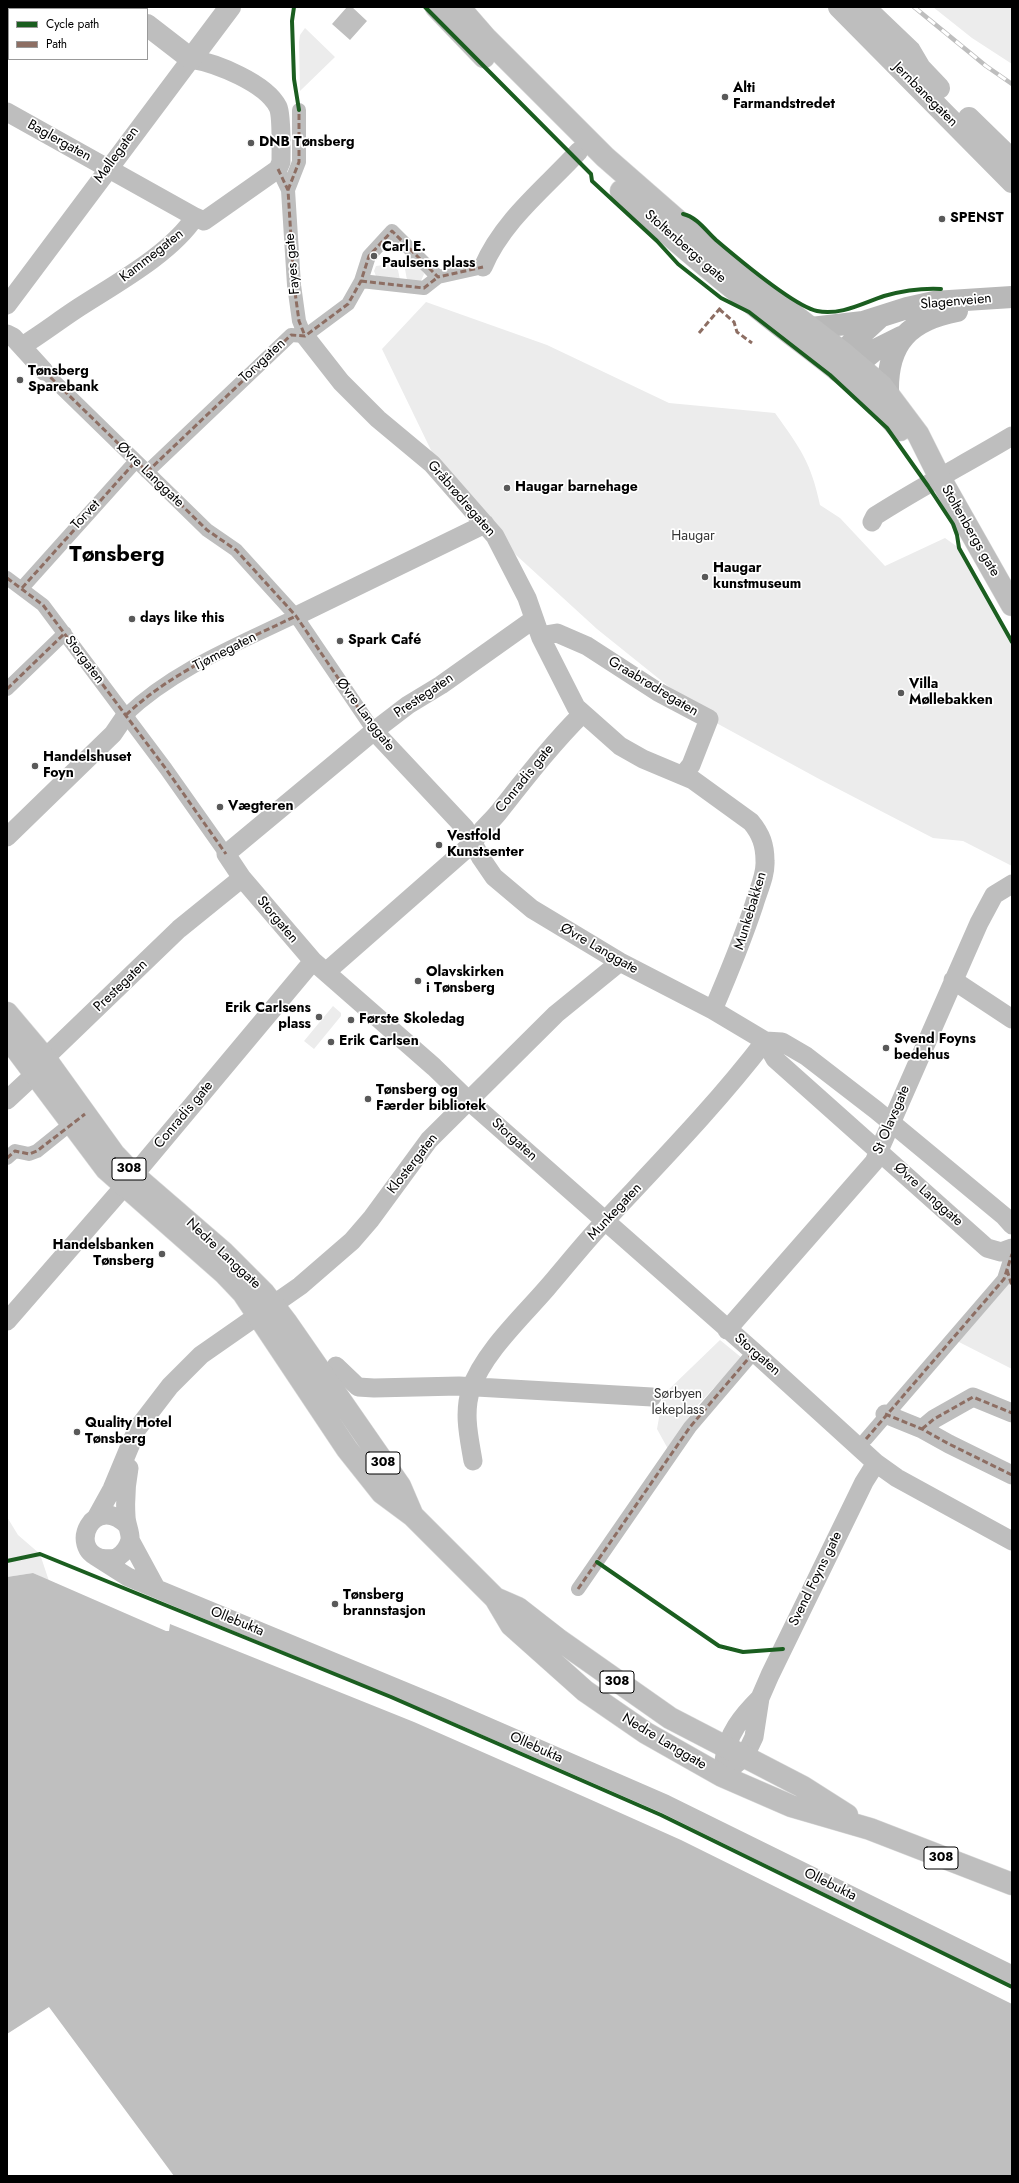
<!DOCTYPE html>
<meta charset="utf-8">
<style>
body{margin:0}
#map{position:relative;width:1019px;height:2183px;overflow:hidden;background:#fff;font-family:Jost,sans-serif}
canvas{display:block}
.frame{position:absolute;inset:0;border:8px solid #000;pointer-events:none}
.legend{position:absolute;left:8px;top:8px;width:140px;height:52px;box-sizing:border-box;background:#fff;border:1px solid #999;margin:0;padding:5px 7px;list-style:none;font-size:12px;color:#000}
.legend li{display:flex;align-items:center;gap:8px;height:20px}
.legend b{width:20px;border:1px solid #999}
</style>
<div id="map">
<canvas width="1019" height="2183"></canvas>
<div class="frame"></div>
<ul class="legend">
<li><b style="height:5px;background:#1b5e20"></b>Cycle path</li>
<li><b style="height:5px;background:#8d6e63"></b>Path</li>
</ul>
</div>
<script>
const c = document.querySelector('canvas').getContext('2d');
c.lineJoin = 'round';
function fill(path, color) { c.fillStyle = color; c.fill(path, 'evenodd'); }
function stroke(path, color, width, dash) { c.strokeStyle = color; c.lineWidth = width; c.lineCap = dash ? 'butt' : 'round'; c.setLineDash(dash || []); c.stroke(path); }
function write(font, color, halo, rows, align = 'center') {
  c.font = font + ' Jost,sans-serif'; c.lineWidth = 3.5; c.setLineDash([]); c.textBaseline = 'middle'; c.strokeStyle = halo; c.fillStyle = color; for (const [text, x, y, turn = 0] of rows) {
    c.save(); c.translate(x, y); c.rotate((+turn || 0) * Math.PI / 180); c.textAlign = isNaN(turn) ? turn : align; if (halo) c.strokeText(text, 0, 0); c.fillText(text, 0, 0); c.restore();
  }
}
fill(new Path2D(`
 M 933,7 L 1012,7 L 1012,64 L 972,38 Z
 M 305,28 L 335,57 L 300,91 L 299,42 L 300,35 Z
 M 414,261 L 418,262 L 424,274 L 421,281 L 407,280 L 405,269 Z
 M 391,264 L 398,270 L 400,280 L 376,276 L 374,271 L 376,266 Z
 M 426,302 L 547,345 L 669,403 L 775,413 C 800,448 811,462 820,505 L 840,518 L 885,566 L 945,538 L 959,548 L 1012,638 L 1012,866 L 963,841 L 933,838 L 821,780 L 709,719 L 597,629 L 516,555 L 444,477 L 382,349 Z
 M 333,1006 L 341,1013 L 341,1016 L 314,1049 L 304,1041 Z
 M 1012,1264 L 1012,1369 L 957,1341 Z
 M 720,1340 L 742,1358 L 694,1409 L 668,1449 L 657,1429 L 663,1395 Z
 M 7,1517 L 18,1535 L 40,1554 L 49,1581 L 33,1573 L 7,1577 Z`), '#ececec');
fill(new Path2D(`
 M 347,7 L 352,7 L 367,21 L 350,40 L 332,24 Z
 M 33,1573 L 166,1631 L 169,1631 L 170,1624 L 414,1722 L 587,1798 L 681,1840 L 1012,2004 L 1012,2176 L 174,2176 L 49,2007 L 7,2034 L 7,1577 Z`), '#bfbfbf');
const primary = new Path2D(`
 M 436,7 L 484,57
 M 459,7 L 486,38 L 605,157 L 724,261 L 842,352 L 882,386 L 918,434 L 940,478 L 1012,605
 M 621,191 C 668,236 718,277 769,317 C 814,353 863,385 900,430
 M 7,1013 L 45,1058 L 114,1154 L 134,1175 L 223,1252 L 264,1293 L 287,1323 L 400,1486 L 412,1514
 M 7,1037 L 106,1169 L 224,1273 L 243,1293 L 347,1449 L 382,1493 L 413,1516 L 495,1598 L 511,1625 L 585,1691 L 646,1733 L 722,1776 L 791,1806 L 870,1829 L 1012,1884
 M 495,1598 L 518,1608 L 559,1640 L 670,1718 L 803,1787 L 847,1815`);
stroke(primary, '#dbdbdb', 23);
stroke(new Path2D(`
 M 278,169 L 288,190 L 294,285 L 299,321 L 305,336
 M 288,190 L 299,162 L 299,110
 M 361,281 L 424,288 L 438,277
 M 44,371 L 207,530 L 236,550 L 296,616 L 374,731
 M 147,472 L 291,335 L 305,336 L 348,304 L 361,281 L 369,256 L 392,231 L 438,277 L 483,267
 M 7,578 L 43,605 L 166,769 L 226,854
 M 22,588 L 136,461
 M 7,689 L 65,633
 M 126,715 C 173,670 238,644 296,616
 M 7,1158 L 15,1151 L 29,1154 L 37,1151 L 78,1118
 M 866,1439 L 1004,1279 L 1012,1254
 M 578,1589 L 690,1427 L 754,1352`), '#bebebe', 14);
stroke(new Path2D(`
 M 7,112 L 195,217
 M 483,267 C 503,220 545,188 579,151
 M 7,305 L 191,59 C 216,63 266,83 278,107 C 282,115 281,151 281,162 L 278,169 L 204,221 L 195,217 C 170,255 113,285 75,310 C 57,322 40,335 22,346
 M 7,334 L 13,337 L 44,371
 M 305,336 L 341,382 L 378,419 L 432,464 L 495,536 L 527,598 L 541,638 L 576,707 L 620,746 L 643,759 L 693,780 L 751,822 C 761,834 765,845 765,861 C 766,875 758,891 754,905 C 742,941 728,975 713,1010
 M 872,522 L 875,516 C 920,487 967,463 1012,436
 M 296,616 L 485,524
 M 534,619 L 441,685 L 408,705 L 374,731 L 226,854 L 242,878 L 313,961 L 434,1067 L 468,1100 L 754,1352 L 876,1463 L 897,1478 L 1012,1541
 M 541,638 L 545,635 L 557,633 L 587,646 L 658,692 L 709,719 L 691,765 L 683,775
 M 374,731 L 465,828 L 481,858 L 494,877 L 532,909 L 620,962 L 713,1010 L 765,1041 L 782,1042 L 806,1056 L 876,1110 L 1004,1216 L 1012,1225
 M 7,837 L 113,734 L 126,715
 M 326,972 L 473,843 C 479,831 490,823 498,813 C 525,779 551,745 582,714
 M 953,980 L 1012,1019
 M 765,1041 L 775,1059 L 987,1248 L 1001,1252 L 1012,1248
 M 7,1100 L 35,1074 L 45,1058 L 179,929 L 242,878
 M 7,1321 L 134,1175 L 313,961
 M 727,1330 L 874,1162 L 979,923 L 994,895 L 1012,884
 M 336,1366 L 358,1387 L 374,1388 L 459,1386 L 652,1397
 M 885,1414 L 922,1429 L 949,1444 L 1012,1475
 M 922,1429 L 934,1419 L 973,1397 L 1012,1413
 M 473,1461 C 469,1437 463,1413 471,1389 C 483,1353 522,1317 547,1288 C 566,1266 584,1243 604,1222 C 659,1163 716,1105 765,1041
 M 96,1518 L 112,1489 L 137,1429 L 170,1386 L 201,1355 L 300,1286 L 352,1241 L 371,1219 L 429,1140 L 556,1014 L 620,962
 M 127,1525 C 93,1493 68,1548 100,1558 C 106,1559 112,1560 118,1557 C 124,1553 128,1548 130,1540 C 131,1533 126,1524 126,1516 C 125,1500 126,1484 129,1468
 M 130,1540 L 156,1588
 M 95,1556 L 128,1577 L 442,1707 L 665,1804 L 1012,1975
 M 724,1761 C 727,1734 742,1716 760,1698
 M 722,1776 L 745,1756 L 754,1737 L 760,1698 L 770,1675 L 864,1482 L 876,1463`), '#bebebe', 19);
stroke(new Path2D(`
 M 124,7 L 126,9
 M 839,7 L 1012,182
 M 864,7 L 910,51 L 920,68 L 939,88
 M 147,25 L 191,59 L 230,7
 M 969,118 L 1012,160`), '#bebebe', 22);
stroke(new Path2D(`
 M 811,328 L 863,322 L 907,308 L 934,302 L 1012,297
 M 839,370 L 857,365 L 875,350 L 901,337
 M 838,371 L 842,352 L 878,319
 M 888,392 C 887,342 910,320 957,311`), '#b8b8b8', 22);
stroke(primary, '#bebebe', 22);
const rail = new Path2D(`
 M 914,7 L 986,66 L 1012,84`);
stroke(rail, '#bebebe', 4.5);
stroke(rail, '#fff', 3, [9]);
stroke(new Path2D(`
 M 278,169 L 288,190 L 294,285 L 299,321 L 305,336
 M 288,190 L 299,162 L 299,110
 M 361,281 L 424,288 L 438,277
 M 719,309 L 734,322 L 737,332 L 752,343
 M 699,333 L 722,306
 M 44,371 L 207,530 L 236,550 L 296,616 L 374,731
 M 147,472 L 291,335 L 305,336 L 348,304 L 361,281 L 369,256 L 392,231 L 438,277 L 483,267
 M 7,578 L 43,605 L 166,769 L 226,854
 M 22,588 L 136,461
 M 7,689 L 65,633
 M 126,715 C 173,670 238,644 296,616
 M 7,1158 L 15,1151 L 29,1154 L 37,1151 L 85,1114
 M 1007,1270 L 1012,1286
 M 885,1414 L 922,1429 L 949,1444 L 1012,1475
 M 922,1429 L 934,1419 L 973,1397 L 1012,1413
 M 866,1439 L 1004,1279 L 1012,1254
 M 578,1589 L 690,1427 L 754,1352`), '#8d6e63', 3, [6, 3]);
stroke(new Path2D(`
 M 294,7 L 292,21 L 294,79 L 299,110
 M 425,7 L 591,174 L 592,181 L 657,241 L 678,264 L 721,298 L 749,312 L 830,375 L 887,428 L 928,486 L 953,524 L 957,535 L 959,548 L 1012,642
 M 683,214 C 697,217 706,231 716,240 C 736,257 794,306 817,311 C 840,316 863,303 884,296 C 902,291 923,288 941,289
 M 7,1561 L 40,1554 L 391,1697 L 661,1815 L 1012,1987
 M 597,1562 L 719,1646 L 743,1652 L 783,1649`), '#1b5e20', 4);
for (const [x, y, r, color] of [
 [725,97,4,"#595959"],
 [251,143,4,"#595959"],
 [942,219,4,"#595959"],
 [374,256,4,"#595959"],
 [20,380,4,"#595959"],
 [507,488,4,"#595959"],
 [705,577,4,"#595959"],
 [132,619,4,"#595959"],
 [340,641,4,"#595959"],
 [901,693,4,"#595959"],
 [35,766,4,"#595959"],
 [220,807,4,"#595959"],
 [439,845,4,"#595959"],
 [418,981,4,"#595959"],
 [319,1017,4,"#595959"],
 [351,1020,4,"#595959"],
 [331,1042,4,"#595959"],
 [886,1048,4,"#595959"],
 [368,1099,4,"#595959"],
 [162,1254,4,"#595959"],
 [77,1432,4,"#595959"],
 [335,1604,4,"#595959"]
]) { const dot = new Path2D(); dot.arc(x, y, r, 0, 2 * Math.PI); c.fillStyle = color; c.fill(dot); stroke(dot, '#fff', 1.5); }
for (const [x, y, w] of [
 [129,1169,34],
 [383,1463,34],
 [617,1682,34],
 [941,1858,34]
]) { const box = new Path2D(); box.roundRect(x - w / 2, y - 11, w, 22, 3); c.fillStyle = '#fff'; c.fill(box); stroke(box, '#000', 1); }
write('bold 13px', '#000', null, [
 ["308",129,1169],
 ["308",383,1463],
 ["308",617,1682],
 ["308",941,1858]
]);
write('bold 14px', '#000', '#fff', [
 ["Alti",733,89],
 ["Farmandstredet",733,105],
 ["DNB Tønsberg",259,143],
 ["SPENST",950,219],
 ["Carl E.",382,248],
 ["Paulsens plass",382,264],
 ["Tønsberg",28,372],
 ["Sparebank",28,388],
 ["Haugar barnehage",515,488],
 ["Haugar",713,569],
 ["kunstmuseum",713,585],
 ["days like this",140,619],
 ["Spark Café",348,641],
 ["Villa",909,685],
 ["Møllebakken",909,701],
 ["Handelshuset",43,758],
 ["Foyn",43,774],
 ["Vægteren",228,807],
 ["Vestfold",447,837],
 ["Kunstsenter",447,853],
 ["Olavskirken",426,973],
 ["i Tønsberg",426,989],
 ["Erik Carlsens",311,1009,"right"],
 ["plass",311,1025,"right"],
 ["Første Skoledag",359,1020],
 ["Svend Foyns",894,1040],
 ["bedehus",894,1056],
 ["Erik Carlsen",339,1042],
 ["Tønsberg og",376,1091],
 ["Færder bibliotek",376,1107],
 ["Handelsbanken",154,1246,"right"],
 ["Tønsberg",154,1262,"right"],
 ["Quality Hotel",85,1424],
 ["Tønsberg",85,1440],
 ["Tønsberg",343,1596],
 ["brannstasjon",343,1612]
], 'left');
write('14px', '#000', '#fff', [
 ["Jernbanegaten",925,95,45],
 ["Baglergaten",59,141,29],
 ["Møllegaten",117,155,-54],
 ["Stoltenbergs gate",685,247,41],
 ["Kammegaten",152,256,-38],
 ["Fayes gate",293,264,-95],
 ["Slagenveien",956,302,-5],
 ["Torvgaten",263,361,-43],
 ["Øvre Langgate",150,475,44],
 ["Gråbrødregaten",461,499,49],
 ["Torvet",86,515,-47],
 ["Stoltenbergs gate",970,531,60],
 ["Tjømegaten",225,652,-27],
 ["Storgaten",84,660,53],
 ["Graabrødregaten",653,687,31],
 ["Prestegaten",424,696,-34],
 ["Øvre Langgate",365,715,53],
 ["Conradis gate",525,779,-51],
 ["Munkebakken",751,911,-73],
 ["Storgaten",277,920,50],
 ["Øvre Langgate",599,949,30],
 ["Prestegaten",121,986,-44],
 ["Conradis gate",184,1115,-50],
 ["St Olavsgate",892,1120,-67],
 ["Storgaten",514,1140,42],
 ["Klostergaten",413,1164,-52],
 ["Øvre Langgate",928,1195,42],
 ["Munkegaten",615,1212,-47],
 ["Nedre Langgate",223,1254,43],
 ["Storgaten",757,1355,41],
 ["Svend Foyns gate",816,1579,-64],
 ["Ollebukta",237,1622,22],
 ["Nedre Langgate",664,1742,31],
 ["Ollebukta",536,1748,24],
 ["Ollebukta",830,1885,26]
]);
write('14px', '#333', '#fff', [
 ["Haugar",693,537],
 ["Sørbyen",678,1395],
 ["lekeplass",678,1411]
]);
write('bold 22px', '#000', '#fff', [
 ["Tønsberg",117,556]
]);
</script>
